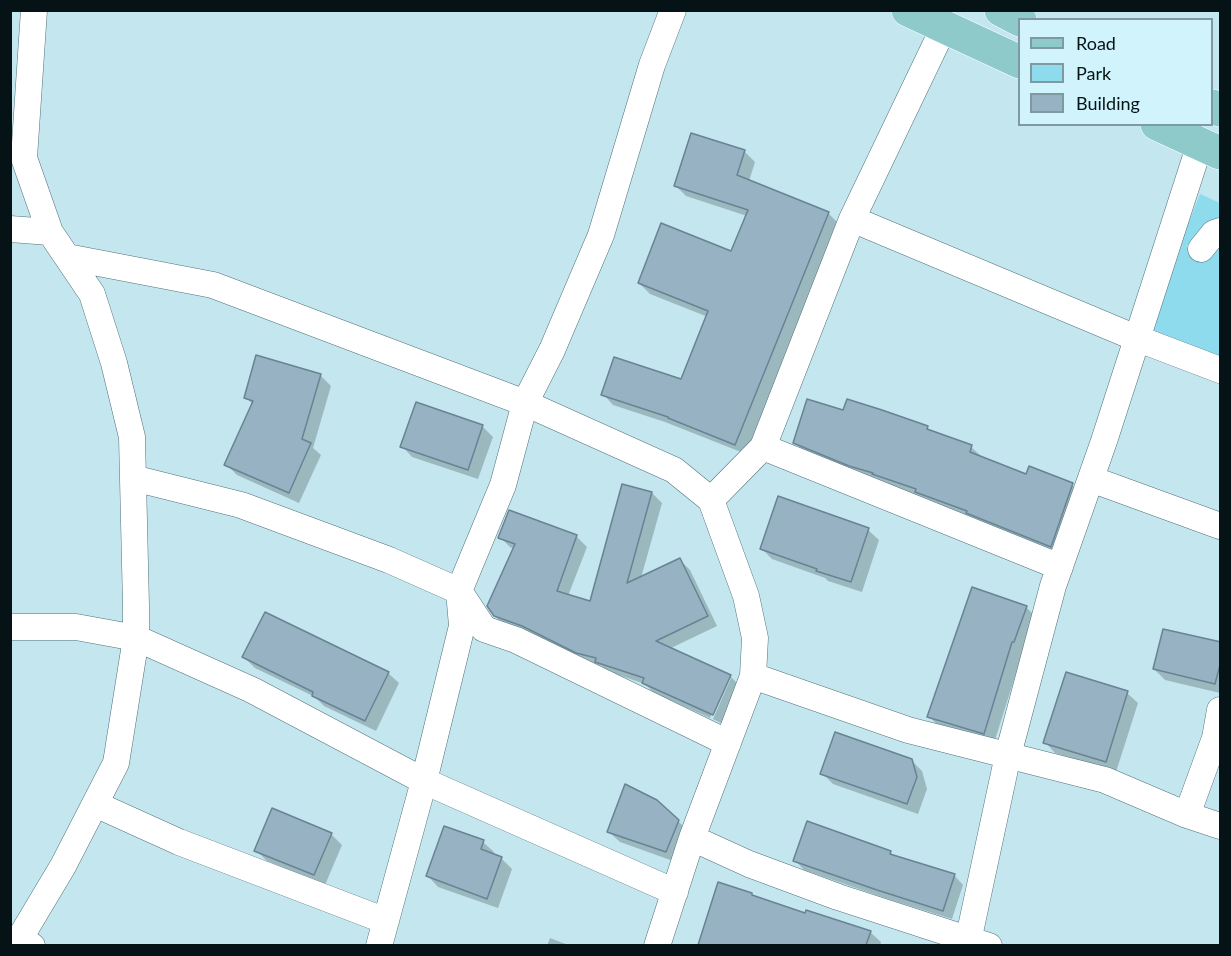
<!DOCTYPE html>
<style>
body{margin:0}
#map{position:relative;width:1231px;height:956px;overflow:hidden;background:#c3e6ef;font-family:Lato,sans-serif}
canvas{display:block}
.frame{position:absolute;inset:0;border:12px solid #061316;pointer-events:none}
.legend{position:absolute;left:1018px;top:18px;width:195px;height:108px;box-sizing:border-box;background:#d0f3fc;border:2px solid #7f99a0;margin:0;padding:8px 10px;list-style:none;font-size:18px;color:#061316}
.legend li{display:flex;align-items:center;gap:12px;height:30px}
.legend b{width:30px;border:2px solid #7f99a0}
</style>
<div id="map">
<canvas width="1231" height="956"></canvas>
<div class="frame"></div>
<ul class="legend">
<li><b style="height:8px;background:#8ecaca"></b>Road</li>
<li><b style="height:16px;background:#8edbee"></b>Park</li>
<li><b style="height:16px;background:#96b2c3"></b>Building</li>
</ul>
</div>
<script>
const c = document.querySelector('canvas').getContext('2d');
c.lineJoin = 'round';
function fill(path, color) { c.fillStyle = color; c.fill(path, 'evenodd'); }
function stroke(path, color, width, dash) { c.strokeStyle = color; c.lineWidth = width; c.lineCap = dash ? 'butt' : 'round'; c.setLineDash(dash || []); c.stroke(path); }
fill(new Path2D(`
 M 1200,194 L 1220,203 L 1220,359 L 1146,330 Z`), '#8edbee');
fill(new Path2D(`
 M 744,151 L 755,162 L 749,181 L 828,213 L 839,224 L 746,454 L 665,422 L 613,405 L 603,394 L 682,381 L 708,317 L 650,294 L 639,283 L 732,253 L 747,216 L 686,196 L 676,186 Z
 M 257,357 L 321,376 L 331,386 L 313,448 L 321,455 L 299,503 L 237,475 L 226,464 L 253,405 L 246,397 Z
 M 844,412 L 927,427 L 932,433 L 971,447 L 982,457 L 1027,476 L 1072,485 L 1083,495 L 1061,556 L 927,502 L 922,497 L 884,484 L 805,453 L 795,443 Z
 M 482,426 L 493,437 L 478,479 L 412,457 L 402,446 Z
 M 623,486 L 652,493 L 662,503 L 641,578 L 680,560 L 690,570 L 717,626 L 669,649 L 730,676 L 740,686 L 723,724 L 713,719 L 731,678 L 727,678 L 710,718 L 654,693 L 645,684 L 607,671 L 602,666 L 588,662 L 505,626 L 495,616 L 514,549 L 510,547 L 500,537 L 510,512 L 577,537 L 587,547 L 568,596 L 591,603 Z
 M 779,498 L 868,530 L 879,540 L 862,592 L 828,581 L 825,578 L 772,559 L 761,548 Z
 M 1026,607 L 1036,617 L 1023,651 L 994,743 L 939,727 L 929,716 Z
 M 1220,644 L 1220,693 L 1165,680 L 1154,669 Z
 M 244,657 L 388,673 L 399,683 L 376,731 L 324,706 L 315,697 L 255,668 Z
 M 1127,693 L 1138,703 L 1116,772 L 1055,753 L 1045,742 Z
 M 911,760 L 922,771 L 927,789 L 918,814 L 833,784 L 822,773 Z
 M 678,821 L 689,832 L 676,862 L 620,842 L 609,832 Z
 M 331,834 L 342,845 L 325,885 L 267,861 L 256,850 Z
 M 483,842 L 494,852 L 493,855 L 501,858 L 512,869 L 498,908 L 438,887 L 428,876 Z
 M 890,852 L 894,856 L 954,875 L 963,885 L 952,919 L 888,899 L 804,870 L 795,860 Z
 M 719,884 L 752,894 L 755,898 L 806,915 L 870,932 L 881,942 L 880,946 L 700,946 Z
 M 550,938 L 571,946 L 547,946 Z`), '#0003');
const building = new Path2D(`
 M 691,133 L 745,150 L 737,175 L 829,212 L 735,445 L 668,418 L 668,417 L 601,395 L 614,357 L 681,379 L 708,311 L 638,283 L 661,223 L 731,251 L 748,210 L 674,186 Z
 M 256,355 L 321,374 L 302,439 L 311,443 L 289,493 L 224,465 L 253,401 L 244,398 Z
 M 807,399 L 843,410 L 847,399 L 882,410 L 928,426 L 927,429 L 972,445 L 970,452 L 1026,474 L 1029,466 L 1073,483 L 1051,547 L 966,513 L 967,511 L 915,492 L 916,489 L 872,474 L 873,473 L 849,466 L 793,443 Z
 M 416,402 L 483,425 L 468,470 L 400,447 Z
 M 622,484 L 652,492 L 627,583 L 680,558 L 708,616 L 656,641 L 731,675 L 713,715 L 642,683 L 644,678 L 595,662 L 596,658 L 576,653 L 522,626 L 494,616 L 487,606 L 515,544 L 498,538 L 509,510 L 577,535 L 557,591 L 590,601 Z
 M 778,496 L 869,528 L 851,582 L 816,571 L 817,569 L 760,549 Z
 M 972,587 L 1027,606 L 1014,642 L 1012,642 L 984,734 L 927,717 Z
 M 265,612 L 389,672 L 365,721 L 312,696 L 313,692 L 242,657 Z
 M 1163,629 L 1221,642 L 1221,661 L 1215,684 L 1153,669 Z
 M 1066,672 L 1128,691 L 1106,762 L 1043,743 Z
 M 835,732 L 912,759 L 917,777 L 907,804 L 820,774 Z
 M 625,784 L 657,800 L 679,820 L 666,852 L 607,832 Z
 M 272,808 L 332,833 L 314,875 L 254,851 Z
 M 807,821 L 891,851 L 890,854 L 955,874 L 943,911 L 877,890 L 793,861 Z
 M 444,826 L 484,840 L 481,849 L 502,857 L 487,899 L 426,876 Z
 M 718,882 L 752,893 L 752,895 L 805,913 L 806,910 L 871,931 L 866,945 L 698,945 Z`);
fill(building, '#96b2c3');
stroke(building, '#688393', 1.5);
const minor = new Path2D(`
 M 852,219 L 1136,338 L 1220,370
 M 10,229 L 50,232
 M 1201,249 L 1214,233 L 1220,231
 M 67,257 L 213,285 L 525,403 L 674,470 L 711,500 L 746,596 L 755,638 L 753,676 L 692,838 L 657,946
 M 763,447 L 1060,567
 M 133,478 L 241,505 L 389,560 L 459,591 L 484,629 L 516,640 L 728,743
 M 1091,479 L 1220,526
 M 711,500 L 763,447 L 852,219 L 944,27
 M 10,627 L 76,627 L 136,638 L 252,690 L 424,781 L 675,892
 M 753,676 L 908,730 L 1105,780 L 1187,815 L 1220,826
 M 95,804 L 179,842 L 386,921
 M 1187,815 L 1215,738 L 1220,710
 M 692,838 L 749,864 L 838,897 L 989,946
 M 32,946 L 20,938 L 63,866 L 116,763 L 136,638 L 136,606 L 132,437 L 114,363 L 92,294 L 50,232 L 24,158 L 34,10
 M 379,946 L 424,781 L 462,626 L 459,591 L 503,485 L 525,403 L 552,350 L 601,235 L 652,65 L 673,10
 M 967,946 L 1008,755 L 1053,586 L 1104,441 L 1200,144`);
const major = new Path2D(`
 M 908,10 L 1020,62
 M 1001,10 L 1020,20
 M 1212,106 L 1220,110
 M 1157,124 L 1220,153`);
stroke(minor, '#52727a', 27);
stroke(major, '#fff', 34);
stroke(minor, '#fff', 26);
stroke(major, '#8ecaca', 33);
</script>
